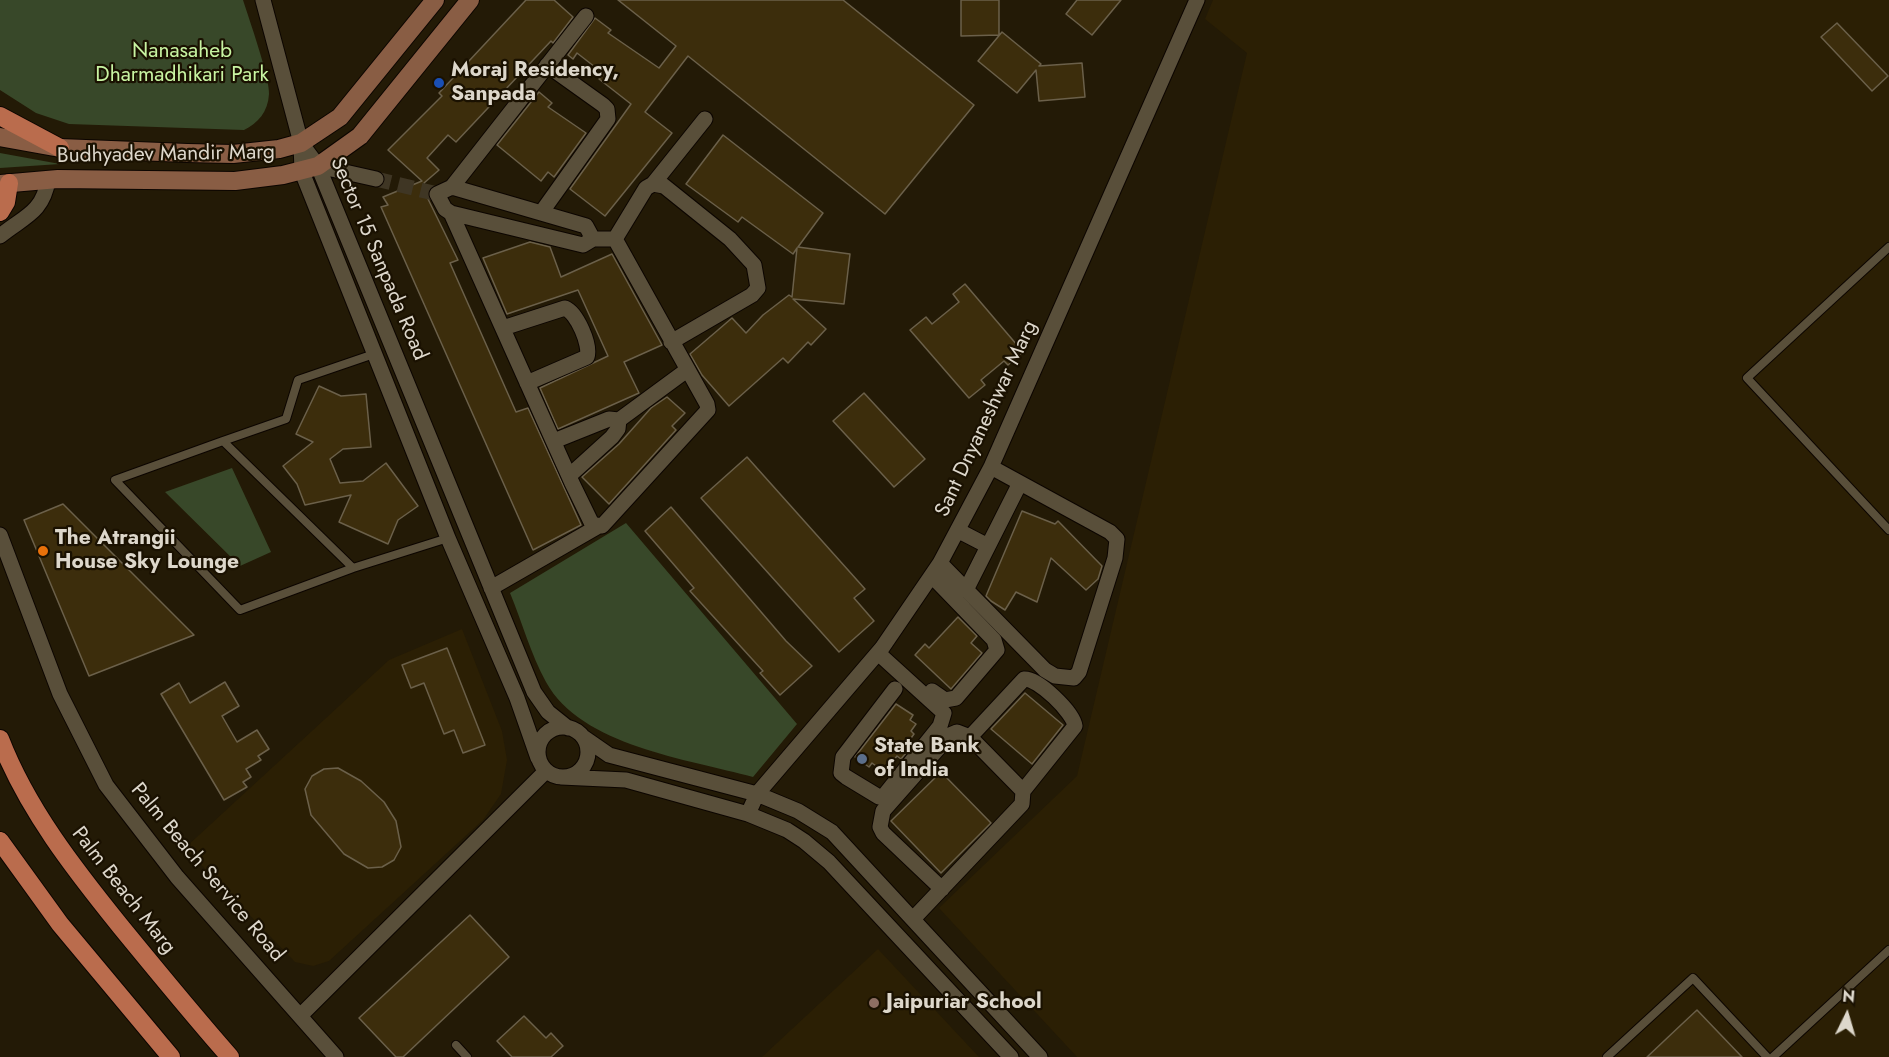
<!DOCTYPE html>
<style>
body{margin:0}
#map{position:relative;width:1889px;height:1057px;overflow:hidden;background:#231a06;font-family:Jost,sans-serif}
canvas{display:block}
.north{position:absolute;left:1817px;top:985px;width:60px;height:60px;-webkit-text-stroke:4px #1a1101;paint-order:stroke;rotate:5deg;font-size:16px;font-weight:700;line-height:24px;text-align:center;color:#ddd7cb}
.north::after{content:'';display:block;margin:auto;width:21px;height:27px;background:#ddd7cb;clip-path:polygon(50% 0,100% 100%,50% 72%,0 100%)}
</style>
<div id="map">
<canvas width="1889" height="1057"></canvas>
<div class="north">N</div>
</div>
<script>
const c = document.querySelector('canvas').getContext('2d');
c.lineJoin = 'round';
function fill(path, color) { c.fillStyle = color; c.fill(path, 'evenodd'); }
function stroke(path, color, width, dash) { c.strokeStyle = color; c.lineWidth = width; c.lineCap = dash ? 'butt' : 'round'; c.setLineDash(dash || []); c.stroke(path); }
function write(font, color, halo, rows, align = 'center') {
  c.font = font + ' Jost,sans-serif'; c.lineWidth = 4.5; c.setLineDash([]); c.textBaseline = 'middle'; c.strokeStyle = halo; c.fillStyle = color; for (const [text, x, y, turn = 0] of rows) {
    c.save(); c.translate(x, y); c.rotate((+turn || 0) * Math.PI / 180); c.textAlign = isNaN(turn) ? turn : align; if (halo) c.strokeText(text, 0, 0); c.fillText(text, 0, 0); c.restore();
  }
}
fill(new Path2D(`
 M 1213,0 L 1889,0 L 1889,1057 L 1077,1057 L 939,908 L 1077,776 L 1247,53 L 1205,19 Z
 M 462,629 L 502,731 L 507,760 L 501,794 L 483,820 L 329,961 L 313,966 L 295,962 L 185,848 L 389,660 Z
 M 878,949 L 979,1057 L 762,1057 Z`), '#2b1f04');
fill(new Path2D(`
 M 0,0 L 243,0 C 249,19 270,78 269,94 C 268,112 258,123 244,130 L 69,124 L 36,113 L 0,90 Z
 M 0,153 L 60,164 L 0,168 Z
 M 232,468 L 271,552 L 240,566 L 165,492 Z
 M 626,523 L 797,724 L 753,777 C 688,759 581,746 546,682 C 531,655 522,622 510,593 Z`), '#384829');
const building = new Path2D(`
 M 526,0 L 554,0 L 573,17 L 553,43 L 551,41 L 456,142 L 448,135 L 427,158 L 439,170 L 424,183 L 428,199 L 458,260 L 450,263 L 516,412 L 528,408 L 581,525 L 533,550 L 381,207 L 388,205 L 383,197 L 422,181 L 388,150 L 442,96 L 439,93 Z
 M 618,0 L 843,0 L 974,105 L 885,214 L 688,56 L 645,112 L 672,133 L 605,216 L 570,189 L 631,104 L 599,79 L 604,74 L 577,53 L 573,59 L 568,55 L 595,18 L 611,30 L 608,33 L 659,68 L 676,46 Z
 M 961,0 L 999,0 L 999,35 L 961,36 Z
 M 1077,0 L 1121,0 L 1092,35 L 1066,14 Z
 M 1837,23 L 1888,76 L 1872,91 L 1821,37 Z
 M 1002,32 L 1041,64 L 1039,66 L 1082,63 L 1085,97 L 1039,101 L 1036,70 L 1017,93 L 978,61 Z
 M 539,92 L 552,103 L 548,107 L 586,133 L 554,177 L 548,172 L 541,181 L 497,145 Z
 M 723,135 L 823,213 L 798,247 L 850,254 L 844,304 L 793,299 L 826,329 L 811,345 L 808,342 L 788,363 L 783,358 L 729,406 L 702,375 L 690,354 L 732,318 L 746,333 L 763,315 L 789,295 L 792,297 L 797,248 L 793,254 L 742,217 L 738,222 L 686,184 Z
 M 530,242 L 550,247 L 561,277 L 612,254 L 662,345 L 624,362 L 639,393 L 558,429 L 540,388 L 608,356 L 578,290 L 507,314 L 483,258 Z
 M 965,284 L 1023,352 L 1008,365 L 1004,361 L 981,380 L 985,385 L 969,398 L 910,330 L 926,317 L 932,324 L 959,302 L 953,294 Z
 M 319,386 L 341,396 L 366,394 L 371,447 L 343,449 L 330,459 L 340,483 L 363,481 L 386,463 L 418,506 L 398,520 L 388,544 L 339,522 L 351,495 L 305,505 L 297,484 L 283,466 L 313,442 L 296,434 Z
 M 864,393 L 925,459 L 894,487 L 833,421 Z
 M 667,397 L 685,413 L 672,426 L 676,430 L 609,504 L 582,477 L 619,444 L 651,408 Z
 M 747,457 L 865,589 L 854,598 L 874,621 L 839,652 L 701,498 Z
 M 63,504 L 194,635 L 89,676 L 24,520 Z
 M 671,507 L 786,641 L 812,666 L 780,695 L 760,673 L 763,671 L 690,591 L 694,588 L 645,531 Z
 M 1022,511 L 1055,524 L 1058,521 L 1102,566 L 1098,579 L 1086,590 L 1051,558 L 1037,602 L 1016,592 L 1005,610 L 991,601 L 986,596 Z
 M 958,617 L 977,636 L 971,643 L 982,653 L 951,689 L 915,655 L 925,644 L 929,648 Z
 M 447,648 L 485,745 L 463,753 L 454,730 L 444,734 L 424,683 L 411,688 L 402,665 Z
 M 225,682 L 239,706 L 222,716 L 237,742 L 257,730 L 269,749 L 258,756 L 261,760 L 246,769 L 251,777 L 243,782 L 247,787 L 224,800 L 161,694 L 179,683 L 190,703 Z
 M 1025,693 L 1063,725 L 1032,764 L 991,729 Z
 M 896,704 L 913,715 L 910,720 L 916,724 L 911,731 L 914,734 L 906,745 L 910,748 L 901,759 L 897,756 L 884,772 L 872,763 L 869,767 L 855,757 Z
 M 338,768 L 361,781 L 384,802 L 396,821 L 401,847 L 394,860 L 382,867 L 368,868 L 344,854 L 311,815 L 305,789 L 312,776 L 324,769 Z
 M 941,772 L 991,823 L 941,873 L 891,821 Z
 M 470,915 L 509,957 L 403,1057 L 396,1057 L 359,1018 Z
 M 1697,1010 L 1742,1057 L 1647,1057 L 1682,1024 Z
 M 524,1016 L 546,1038 L 551,1033 L 563,1046 L 551,1057 L 512,1057 L 497,1041 Z`);
fill(building, '#3c2d0c');
stroke(building, '#6b604a', 1.5);
stroke(new Path2D(`
 M 376,179 L 437,194`), '#3f3624', 15, [15, 8]);
const lane = new Path2D(`
 M 1889,247 L 1747,378 L 1889,530
 M 223,441 L 286,419 L 298,380 L 374,354
 M 353,568 L 223,441 L 115,480 L 240,610 L 353,568 L 448,538
 M 456,1045 L 467,1057
 M 1607,1057 L 1693,978 L 1767,1057
 M 1773,1057 L 1889,950`);
const street = new Path2D(`
 M 263,0 L 301,143 L 302,172 L 448,538 L 517,698 L 538,758
 M 301,143 L 318,166 L 534,692 L 548,712 L 568,728
 M 318,166 L 376,179
 M 653,184 L 705,119
 M 452,187 L 586,16
 M 451,213 L 572,483 L 592,524 L 602,526 L 708,410 L 707,404 L 615,239
 M 541,213 L 608,119 L 607,109 L 603,105 L 547,65
 M 0,236 C 23,217 43,213 48,180
 M 593,239 L 586,226 L 452,187 L 437,194 L 445,209 L 451,213 L 583,245 L 593,239 L 615,239
 M 615,239 L 646,188 L 653,184 L 664,186 L 730,239 L 754,265 L 758,288 L 752,295 L 671,342
 M 503,328 L 565,308 C 577,313 591,345 587,357 L 527,383
 M 619,420 L 687,370
 M 554,441 L 609,419 L 619,420 L 618,429 L 612,437 L 569,476
 M 959,531 L 988,546
 M 0,535 L 60,694 L 106,785 L 177,877 L 336,1057
 M 940,563 L 1045,670 L 1055,676 L 1074,678 L 1079,672 L 1115,558 L 1117,539 L 1110,532 L 991,467
 M 932,576 L 994,640 L 997,650 L 956,698 L 945,700 L 932,691
 M 491,588 L 597,527
 M 966,590 L 1020,483
 M 878,653 L 944,713 L 940,726 L 883,797 L 879,797 L 846,777 L 841,773 L 843,757 L 895,689
 M538 752a25 25 0 1 1 50 0a25 25 0 1 1-50 0Z
 M 583,737 L 609,755 L 757,794 L 798,811 L 832,832 L 1040,1057
 M 970,737 L 1024,679 C 1038,678 1073,712 1075,726 L 1023,791
 M 561,777 L 626,780 L 748,814 L 787,830 L 804,841 L 829,862 L 1011,1057
 M 748,814 L 757,794 L 882,648 L 940,563 L 991,467 L 1197,0
 M 913,919 L 1022,804 L 1023,791 L 970,737 L 957,732 L 950,735 L 883,811 L 880,827 L 883,833 L 942,889
 M 300,1016 L 546,771`);
const secondary = new Path2D(`
 M 0,137 L 60,148 L 187,153 L 233,154 L 279,149 L 301,143 L 340,117 L 435,0
 M 0,184 L 58,179 L 235,181 L 283,175 L 318,166 L 360,136 L 470,0`);
const primary = new Path2D(`
 M 0,116 L 60,148
 M 0,212 L 6,202 L 9,183
 M 0,739 C 27,809 75,870 121,927 C 157,971 193,1015 230,1057
 M 0,841 L 60,924 L 171,1057`);
stroke(lane, '#0c0500', 10);
stroke(street, '#0c0500', 17);
stroke(secondary, '#0c0500', 20);
stroke(primary, '#0c0500', 20);
stroke(lane, '#594f3a', 8);
stroke(street, '#594f3a', 15);
stroke(secondary, '#895d44', 18);
stroke(primary, '#ba6c4d', 18);
for (const [x, y, r, color] of [
 [439,83,6,"#1a4fb4"],
 [43,551,6,"#e8710a"],
 [862,759,6,"#5c6f8a"],
 [874,1003,6,"#8d6e63"]
]) { const dot = new Path2D(); dot.arc(x, y, r, 0, 2 * Math.PI); c.fillStyle = color; c.fill(dot); stroke(dot, '#1a1101', 2); }
write('21px', '#c8f4a2', '#1a1101', [
 ["Nanasaheb",182,52],
 ["Dharmadhikari Park",182,76]
]);
write('bold 21px', '#ddd7cb', '#1a1101', [
 ["Moraj Residency,",451,71],
 ["Sanpada",451,95],
 ["The Atrangii",55,539],
 ["House Sky Lounge",55,563],
 ["State Bank",874,747],
 ["of India",874,771],
 ["Jaipuriar School",886,1003]
], 'left');
write('21px', '#ddd7cb', '#1a1101', [
 ["Budhyadev Mandir Marg",166,155,-1],
 ["Sector 15 Sanpada Road",378,259,67],
 ["Sant Dnyaneshwar Marg",987,419,-65],
 ["Palm Beach Service Road",207,873,50],
 ["Palm Beach Marg",123,891,52]
]);
</script>
